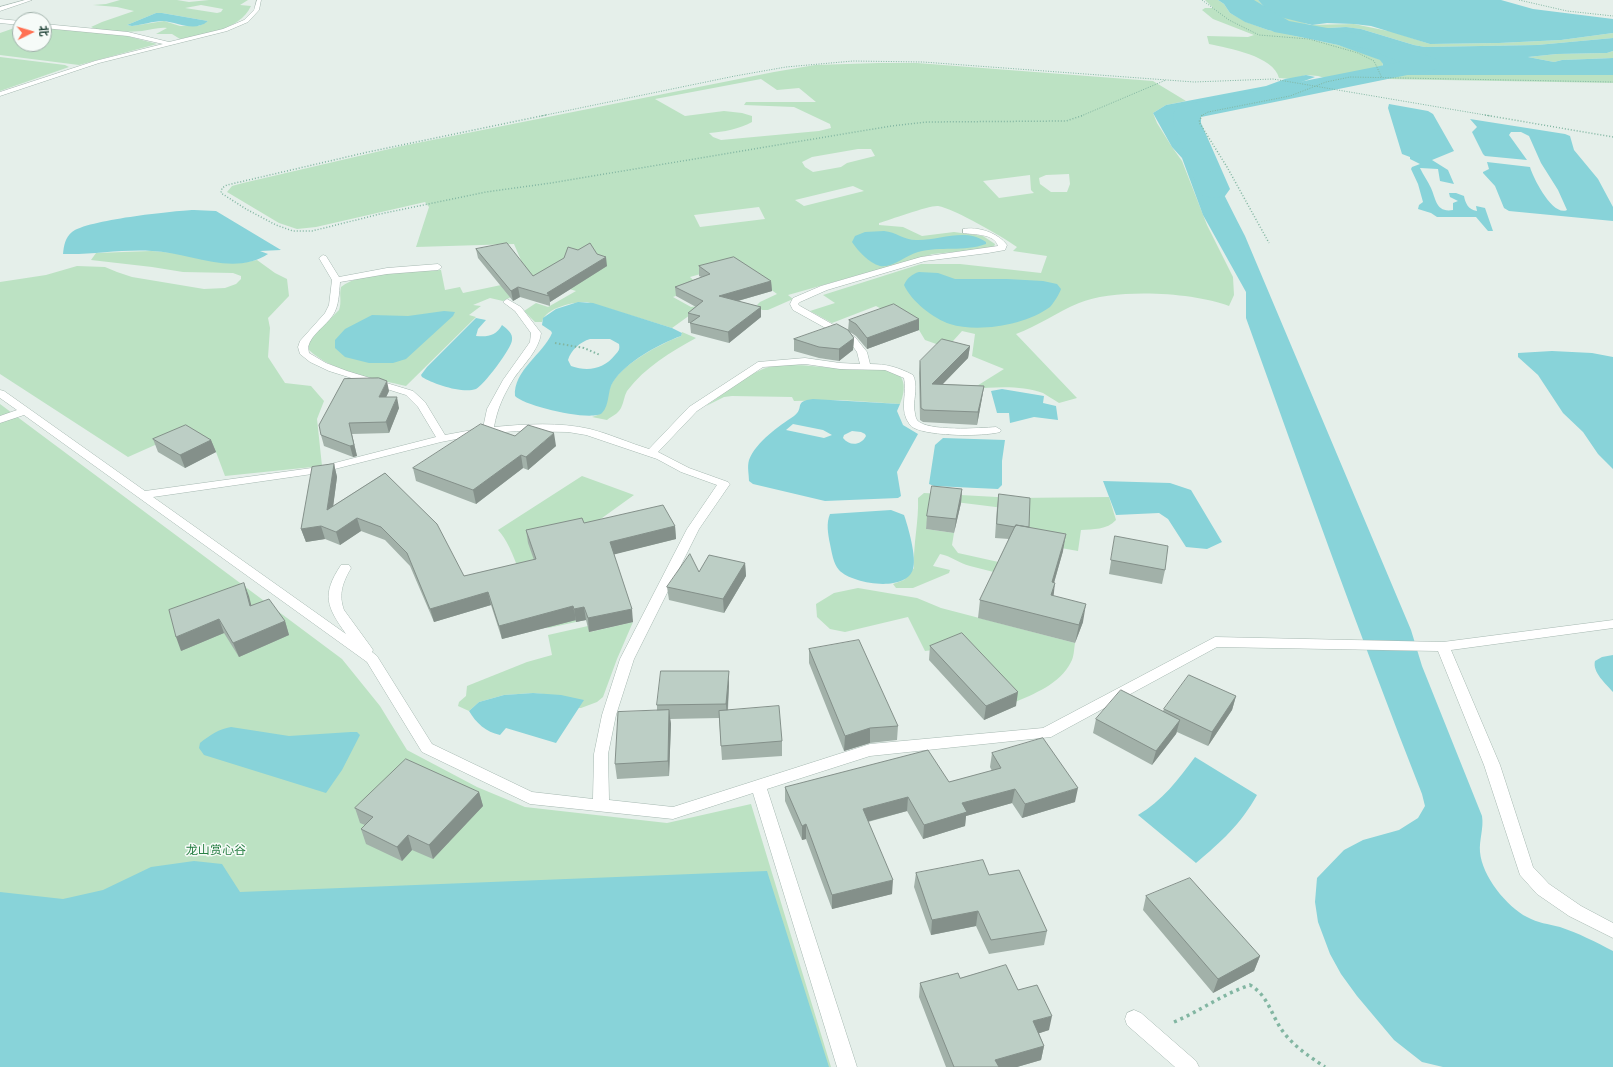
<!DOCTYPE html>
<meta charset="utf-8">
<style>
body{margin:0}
#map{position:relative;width:1613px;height:1067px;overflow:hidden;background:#e5efea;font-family:"DejaVu Sans","Noto Sans SC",sans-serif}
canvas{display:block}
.north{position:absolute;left:12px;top:12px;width:40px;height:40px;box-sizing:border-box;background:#f6fbf8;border:1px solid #a1b2ab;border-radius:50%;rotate:85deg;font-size:11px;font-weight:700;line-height:16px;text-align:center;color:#214438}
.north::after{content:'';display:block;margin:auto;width:14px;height:18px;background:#ff7153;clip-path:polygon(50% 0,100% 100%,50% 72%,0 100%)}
</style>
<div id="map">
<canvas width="1613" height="1067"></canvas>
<div class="north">北</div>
</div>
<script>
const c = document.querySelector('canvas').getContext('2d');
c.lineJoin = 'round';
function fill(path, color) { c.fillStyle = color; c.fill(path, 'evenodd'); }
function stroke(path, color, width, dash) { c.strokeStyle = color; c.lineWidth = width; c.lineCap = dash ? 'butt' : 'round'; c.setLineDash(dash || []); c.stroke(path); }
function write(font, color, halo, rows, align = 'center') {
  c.font = font + ' "DejaVu Sans","Noto Sans SC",sans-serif'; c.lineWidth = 3; c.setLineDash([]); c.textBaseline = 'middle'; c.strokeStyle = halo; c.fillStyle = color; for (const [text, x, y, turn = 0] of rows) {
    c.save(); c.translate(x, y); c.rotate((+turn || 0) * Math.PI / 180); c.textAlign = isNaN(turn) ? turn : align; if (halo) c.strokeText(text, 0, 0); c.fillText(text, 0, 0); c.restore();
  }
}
fill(new Path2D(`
 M 120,0 L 177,0 L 189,2 L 209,0 L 248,0 L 240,5 L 251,6 C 239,31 204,34 180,39 L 172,34 L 156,34 L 167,28 C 158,27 151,30 142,31 C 130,32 102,33 91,27 L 102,22 L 134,11 L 117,7 L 93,5 L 106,4 ZM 201,5 L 223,9 L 221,12 L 217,13 L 185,8 ZM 156,13 L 162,13 L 208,21 L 199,26 L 180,26 L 164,21 L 132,26 L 127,25 Z
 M 1205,0 L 1218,0 L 1224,4 L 1230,13 L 1246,22 L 1268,30 L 1338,45 L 1361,52 L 1381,60 L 1383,64 L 1381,69 L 1387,75 L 1613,75 L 1613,83 L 1386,79 L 1347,85 L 1318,76 L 1306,75 L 1292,79 L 1279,78 C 1274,56 1228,48 1209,44 L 1207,36 L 1248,37 L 1254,35 L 1213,19 L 1202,10 L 1205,8 L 1213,8 Z
 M 1243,0 L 1258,0 L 1265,8 L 1310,25 L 1354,24 L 1393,32 L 1430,44 L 1499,43 L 1561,40 L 1613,33 L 1613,38 L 1537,45 L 1425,47 L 1414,45 L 1361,29 L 1345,27 L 1310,29 L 1263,19 L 1251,10 Z
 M 20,26 L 20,44 L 44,44 L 44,28 L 127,36 L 157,44 L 79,65 L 0,55 L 0,33 Z
 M 1613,51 L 1613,58 L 1562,60 L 1554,62 L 1528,57 L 1557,54 L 1607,53 Z
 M 0,57 L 65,65 L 69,67 L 0,91 Z
 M 879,63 L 917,63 L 1153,81 L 1186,101 L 1166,105 L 1153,113 L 1157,123 L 1172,147 L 1182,161 L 1207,225 L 1233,277 L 1234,295 L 1229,306 C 1193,292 1115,288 1079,303 C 1057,312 1038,326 1016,334 L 1077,398 L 1059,403 C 1054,400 1048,396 1043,393 C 1021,385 995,387 972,389 L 1004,369 L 972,356 L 975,334 L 962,331 L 953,341 L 939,345 L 925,340 L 919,330 L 876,306 L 832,323 L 810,311 L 835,303 L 823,295 L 921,264 L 960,264 L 1041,273 L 1047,256 L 1013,251 L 1017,247 C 1003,237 955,209 938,206 C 930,205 889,220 879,223 L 879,225 L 903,227 L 922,236 L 954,232 L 983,236 L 995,244 L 994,247 L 985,249 L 933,254 L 788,295 L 793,299 L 768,310 L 762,310 L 757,305 L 760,302 L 777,294 L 736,264 L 690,277 L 700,286 L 673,297 L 691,307 L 704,305 L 672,328 L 587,302 C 574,302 546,307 542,322 L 535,322 L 524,311 L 536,303 L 548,307 L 576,291 L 543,281 L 503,301 L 490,298 L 473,305 L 481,306 L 469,315 L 476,317 L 406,386 C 376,379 332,372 309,350 L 309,340 L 339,310 C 342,302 339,295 341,287 C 360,271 416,271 441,270 L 445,290 L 460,287 L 463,293 L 506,284 L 526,272 L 514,244 L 416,247 L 429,207 L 425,202 L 316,227 L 297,229 L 279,223 L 227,192 L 232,186 L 243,183 L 402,146 L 774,72 L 815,65 ZM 761,79 L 777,90 L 799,88 L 816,102 L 746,102 L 744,105 L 794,107 L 830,124 L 831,128 L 819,131 L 721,140 L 713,137 L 709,133 C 724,132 739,129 752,122 L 752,116 L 742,113 L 724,111 L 685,116 L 655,99 ZM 858,149 L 871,149 L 875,156 L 847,163 L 841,167 L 813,172 L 805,167 L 802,162 L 812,157 ZM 1069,174 L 1070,184 L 1067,192 L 1051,192 L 1040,184 L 1039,178 L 1046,175 ZM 1030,175 L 1031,190 L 1034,193 L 999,198 L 983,181 ZM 853,186 L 864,191 L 804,206 L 795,200 ZM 759,207 L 765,219 L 700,227 L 694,215 Z
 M 151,251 C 161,252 170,252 179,254 C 208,260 228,267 257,260 L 275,273 L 287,279 L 289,296 L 268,318 L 270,328 L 268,357 L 285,383 L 311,386 L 324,401 L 317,419 L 322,466 L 225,476 L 216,452 L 173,437 L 128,457 L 0,374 L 0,282 L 46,275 L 77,266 L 105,267 L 117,272 L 132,277 L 204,289 L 225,288 L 236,284 L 241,279 L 241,276 L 233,273 L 183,272 L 152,267 L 91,260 L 96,253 Z
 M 682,332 L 696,338 C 671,352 645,367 627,391 C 624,396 624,402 621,408 C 618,414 612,416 607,420 L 592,417 C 610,413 605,396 612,383 C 624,363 660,344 681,336 Z
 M 777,365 C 803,364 828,368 854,370 C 865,370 887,367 897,373 C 907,380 904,395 900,404 L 840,400 L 794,401 L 792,397 L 732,396 L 724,397 L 706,406 C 728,391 750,370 777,365 Z
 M 0,404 L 342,659 L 380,706 L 407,750 L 477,787 L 525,807 L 667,823 L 751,804 L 831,1067 L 0,1067 Z
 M 582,476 L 634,495 L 584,531 L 572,606 L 576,622 L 548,628 L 544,618 L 535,620 C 527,597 514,546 498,530 Z
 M 924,493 L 1015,498 L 1109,497 L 1116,520 C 1107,530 1093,529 1081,530 L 1078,551 L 1027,542 L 1028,511 L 931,499 L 926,529 L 954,533 L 952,545 L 958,553 L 1039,571 L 1037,583 L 970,566 C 959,563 951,556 940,554 L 933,566 L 950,570 L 949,573 L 913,588 L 896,588 L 893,584 L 904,580 L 914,568 C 913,544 919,521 918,498 Z
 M 858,588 L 917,598 L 941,608 L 1075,643 C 1074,649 1074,657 1071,662 C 1060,684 1034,694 1013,703 L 960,647 L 925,651 L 908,617 L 845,632 L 830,629 L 817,617 L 816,604 L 834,593 Z
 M 633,622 L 617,659 L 603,697 L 597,702 L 581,708 L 573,708 L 543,694 L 533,693 L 504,695 L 479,702 L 469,711 L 458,706 L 459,702 L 466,696 L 467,686 L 527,662 L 552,655 L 548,635 L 588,626 L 590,632 Z`), '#bce2c3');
fill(new Path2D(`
 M 1218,0 L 1243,0 L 1251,10 L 1263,19 L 1310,29 L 1346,27 L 1361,29 L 1414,45 L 1425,47 L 1537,45 L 1613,38 L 1613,51 L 1607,53 L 1557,54 L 1528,57 L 1554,62 L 1562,60 L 1613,58 L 1613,75 L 1387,75 L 1382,71 L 1383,64 L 1380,60 L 1338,45 L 1268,30 L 1245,22 L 1230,13 L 1224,4 Z
 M 1258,0 L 1501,0 L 1533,9 L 1613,19 L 1613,33 L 1561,40 L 1499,43 L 1430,44 L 1371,26 L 1354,24 L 1327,23 L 1312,25 L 1284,18 L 1275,15 L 1265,8 Z
 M 156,13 L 162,13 L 208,21 C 194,33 178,22 163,21 C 153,21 142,25 132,26 L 127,25 Z
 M 1306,75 L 1315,77 L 1280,90 L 1187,110 L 1184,115 L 1185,121 C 1207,159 1225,197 1245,236 L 1411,630 L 1422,666 L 1482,816 C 1484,828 1479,840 1480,852 C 1482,876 1507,907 1527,917 C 1538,923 1548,924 1560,927 C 1578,933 1596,942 1613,951 L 1613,1067 L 1443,1067 L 1422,1062 L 1394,1040 L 1357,996 L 1341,974 L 1330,954 L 1318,922 L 1315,902 L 1317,878 L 1344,850 L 1363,840 L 1399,830 L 1418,818 L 1425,806 L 1422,794 C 1360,636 1303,477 1246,318 L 1246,292 L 1203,215 L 1182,158 L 1172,147 L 1153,113 L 1166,105 L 1266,86 L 1285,79 Z
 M 1389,104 L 1428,111 L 1433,114 L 1454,151 L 1432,160 L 1448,170 L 1454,184 L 1440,181 L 1438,169 L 1420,168 C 1423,175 1428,181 1431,188 C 1436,199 1436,213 1453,210 L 1453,203 L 1458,201 L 1450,197 L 1449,193 L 1456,193 L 1464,196 C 1465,202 1468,210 1477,211 L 1476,206 L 1485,208 L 1493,231 L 1488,231 L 1476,217 L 1437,217 L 1431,213 L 1418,209 L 1419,205 L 1423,202 L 1418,184 L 1411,169 L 1412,167 L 1420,164 L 1410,159 L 1410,157 L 1402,154 L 1388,108 Z
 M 1470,119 L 1565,134 L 1570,136 L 1574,150 L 1598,179 L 1613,207 L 1613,221 L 1509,211 L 1504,208 L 1495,186 L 1483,173 L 1483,172 L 1489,169 L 1487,162 L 1530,167 C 1533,178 1553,217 1567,210 L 1558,190 L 1541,163 L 1529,136 L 1521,132 L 1511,132 L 1509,135 L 1527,160 L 1485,156 L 1483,154 L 1472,132 L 1477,127 Z
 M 194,210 L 216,211 L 281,250 L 260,251 L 268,254 C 233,277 188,252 152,251 C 122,249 93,255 63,254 C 64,245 65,238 72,232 C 87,220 172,211 194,210 Z
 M 884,231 C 896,232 904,240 916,240 C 939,241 965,227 986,242 L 986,244 C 964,252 940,246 918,252 C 906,255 893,268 880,266 C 869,263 858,251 852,242 L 855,236 L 865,232 Z
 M 919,272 L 938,273 L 955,279 L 1007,279 L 1043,281 L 1057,284 L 1061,289 C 1060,293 1053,304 1050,307 C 1026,325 978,333 950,324 C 934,319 911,301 904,285 C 907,278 912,274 919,272 Z
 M 578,302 L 593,303 L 672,328 L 682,333 L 681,336 C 659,344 626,362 613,382 C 607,391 610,405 602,413 C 592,422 524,406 515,396 C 513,371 543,354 552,333 L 551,331 L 542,325 L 543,318 L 556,309 ZM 590,339 L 610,339 L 619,344 C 620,349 619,351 615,355 C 604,369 588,372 571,366 L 568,360 C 571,350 580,342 590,339 Z
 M 444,311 L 455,312 L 453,316 L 406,359 L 393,363 L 369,363 L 345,357 L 335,348 L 335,340 L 345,329 L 372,315 L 408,316 Z
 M 476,318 L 486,320 L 478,329 L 476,336 C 488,337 496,336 502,325 C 507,329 513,333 512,340 C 512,348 483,386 476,389 C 463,394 433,384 422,377 L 421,375 L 427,367 Z
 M 1552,351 L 1592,353 L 1613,357 L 1613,469 L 1598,454 L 1583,432 L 1563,413 L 1538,375 L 1518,357 L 1518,353 Z
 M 1002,389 L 1044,396 L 1043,403 L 1056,406 L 1058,420 L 1034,417 L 1010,423 L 1009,413 L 997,413 L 991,391 Z
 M 813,399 L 900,404 L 897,411 L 903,425 L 918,434 L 897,472 L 901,496 L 898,498 L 825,501 L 753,484 L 749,481 C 749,474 747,467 749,460 C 756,442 779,426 794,416 C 805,408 793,401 813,399 ZM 793,424 L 823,430 L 832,435 L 824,438 L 786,430 ZM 852,431 L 861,432 L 865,434 L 866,436 C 861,446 849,446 843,438 L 844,435 Z
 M 943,438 L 1005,440 L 1002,461 L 1002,485 L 998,489 L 934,486 L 929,484 L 935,445 Z
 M 1103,481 L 1170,483 L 1191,490 L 1222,542 L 1207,549 L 1186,547 L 1168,519 L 1159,513 L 1116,515 Z
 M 891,510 L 904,515 C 908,526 917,558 913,569 C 906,593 852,584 839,570 C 833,563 832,553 830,544 C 828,534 826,523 830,514 Z
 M 1613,655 L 1613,692 C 1606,684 1592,672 1595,661 L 1602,657 Z
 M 533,693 L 561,695 L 584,700 L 556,743 L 506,728 L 500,735 C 486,732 476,723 469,711 L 479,702 L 504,695 Z
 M 231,727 L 289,736 L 351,732 L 357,732 L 360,735 L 342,770 L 326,793 L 204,755 L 199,748 L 200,743 C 210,735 219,729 231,727 Z
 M 1195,757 L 1257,795 C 1240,825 1222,841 1196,863 L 1138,815 C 1162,801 1178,780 1195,757 Z
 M 194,861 L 222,864 L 240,892 L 767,871 L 829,1067 L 0,1067 L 0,892 L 63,899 L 103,890 L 151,867 Z`), '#88d3d9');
fill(new Path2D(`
 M 1228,0 L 1254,0 L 1289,21 L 1382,38 L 1436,59 L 1439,64 L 1436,69 L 1427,71 L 1201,117 L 1201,123 L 1230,189 L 1225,196 L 1214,198 L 1203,196 L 1198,189 L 1173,123 L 1174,112 L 1178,106 L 1400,62 L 1368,49 L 1274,32 L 1232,4 Z`), '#88d3d9');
const street = new Path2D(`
 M 25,0 L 32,0 L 0,11 L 0,7 Z
 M 257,0 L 261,0 L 259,10 L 248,22 L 227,31 L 99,63 L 0,96 L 0,92 L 95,61 L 163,44 L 128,36 L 44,28 L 44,24 L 128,32 L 169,42 L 223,29 L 244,20 L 254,10 Z
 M 0,19 L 20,21 L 20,25 L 0,23 Z
 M 963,229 C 978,226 998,233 1007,245 L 1005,250 L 988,253 L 925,261 L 827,290 L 800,302 L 798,304 L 800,306 L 855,337 L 867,352 L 870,364 C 886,364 898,367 913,375 C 918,385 914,397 914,408 C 915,412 915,417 917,420 C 927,432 981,428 996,427 L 1001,430 L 1000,432 C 982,437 930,436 914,428 C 910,426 908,422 906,418 C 901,406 907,392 904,378 L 885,370 L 840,369 L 805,364 L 763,367 L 697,411 L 658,452 L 689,468 L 728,482 L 730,484 L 699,529 L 634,659 L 616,715 L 608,754 L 609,800 L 673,807 L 870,744 L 1043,728 L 1215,637 L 1443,642 L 1613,620 L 1613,628 L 1451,650 L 1500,765 L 1533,867 L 1549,884 L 1581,906 L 1613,923 L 1613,938 L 1569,916 L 1537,894 L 1520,875 L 1484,765 L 1438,651 L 1217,647 L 1051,737 L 870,756 L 767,789 L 857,1067 L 837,1067 L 753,793 L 673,819 L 530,804 L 422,752 L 367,662 L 24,415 L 0,423 L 0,416 L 17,410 L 0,398 L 0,390 L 4,391 L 145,491 L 319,467 L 436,437 L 418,407 L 406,395 L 329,371 L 310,362 L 300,354 L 298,347 L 300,341 L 325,313 L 329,305 L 332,280 L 319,258 L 323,255 L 326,256 L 339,277 L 387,268 L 438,264 L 442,267 L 438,270 L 387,274 L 340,282 C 339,293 339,306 333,315 C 325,327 312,333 308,347 L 309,353 L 326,363 L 347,371 L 413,391 L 425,402 L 445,435 L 483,428 L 487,409 L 503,380 L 530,342 L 531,333 L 515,311 L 503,302 L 507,299 L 521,307 L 541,333 C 539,350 524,364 514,378 C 504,394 497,409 494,427 C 525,424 560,422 590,429 C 610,434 629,443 649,449 L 689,407 L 758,362 L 805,358 L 840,363 L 860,364 L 857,352 L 849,341 L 793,310 L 790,304 L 793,298 L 821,286 L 921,257 L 998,246 C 994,233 974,235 963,233 ZM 517,431 L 568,432 L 586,435 L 657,459 L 681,472 L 717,485 L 687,529 L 620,659 L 602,715 L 594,754 L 593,799 L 532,792 L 432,744 L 377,656 L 372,652 L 373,650 L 371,647 L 344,610 C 338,594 343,582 351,568 L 349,565 L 341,565 C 321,595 327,607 346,634 L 153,497 L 319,473 L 441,442 L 482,434 Z
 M 1134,1010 L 1141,1013 L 1196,1061 L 1199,1067 L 1175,1067 L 1127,1025 L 1125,1019 L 1127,1013 Z`);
stroke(street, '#a6b8b1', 1);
stroke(new Path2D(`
 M 1202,0 L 1229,20 L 1259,35 L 1309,39 L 1358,53 L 1374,61 L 1382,78
 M 1519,0 L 1567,11 L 1613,16
 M 541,116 L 735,76 L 786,67 L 853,61 L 923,62 L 1194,82 L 1273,79 L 1491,116
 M 1081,116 L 1166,80
 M 1201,116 L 1208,112 L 1290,96 L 1326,82 L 1350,77 L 1613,82`), '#82b6a2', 1, [1, 1.5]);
stroke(new Path2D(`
 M 546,115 L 368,152 L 227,185 L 222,188 L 221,193 L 246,209 L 276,225 L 293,231 L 312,231 L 380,214 L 486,192 L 551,183 L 891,126 L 927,122 L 1066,121 L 1084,115
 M 1202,115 L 1199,122 L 1227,167 L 1269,243
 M 1485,115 L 1613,137`), '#82b6a2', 1.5, [1, 2]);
stroke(new Path2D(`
 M 555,343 L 584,348 L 600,355`), '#82b6a2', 2, [1.5, 2.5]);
stroke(new Path2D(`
 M 1174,1022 C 1200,1011 1223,994 1250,985 C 1269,996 1271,1016 1284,1033 C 1295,1047 1310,1057 1325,1067`), '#82b6a2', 3.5, [3, 4]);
fill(street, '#fff');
fill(new Path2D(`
 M 476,249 L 533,276 L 597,254 L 607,266 L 550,302 L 550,306 L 520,297 L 513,301 L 478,258 Z
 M 699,266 L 771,281 L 772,291 L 738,301 L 761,307 L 761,317 L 729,343 L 691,333 L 690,323 L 688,323 L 688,313 L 696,307 L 676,296 L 675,287 L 701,277 L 699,276 Z
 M 849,320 L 919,330 L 867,349 L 856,336 L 850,332 L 854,338 L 853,350 L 839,361 L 819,358 L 794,351 L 794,339 L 848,331 Z
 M 970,346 L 968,358 L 943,384 L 984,386 L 982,398 L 977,425 L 923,422 L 920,420 L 919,373 L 920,361 Z
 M 389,391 L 386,397 L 399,408 L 389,433 L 352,434 L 357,456 L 353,457 L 324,446 L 321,435 Z
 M 515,436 L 556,446 L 528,470 L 523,468 L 476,504 L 416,481 L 413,468 Z
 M 153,439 L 211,440 L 216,452 L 185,468 L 158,452 Z
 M 334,464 L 337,477 L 333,506 L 385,473 L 464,576 L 534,560 L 528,543 L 526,530 L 584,523 L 675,526 L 676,539 L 614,554 L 633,622 L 589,632 L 586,620 L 576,622 L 576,620 L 502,639 L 491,605 L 434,622 L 410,566 L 385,540 L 361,531 L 340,545 L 325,539 L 306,542 L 301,529 Z
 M 962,489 L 961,503 L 954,533 L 926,529 L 927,516 Z
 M 999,494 L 1029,527 L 1063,551 L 1054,583 L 1053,596 L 1083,622 L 1075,643 L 978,618 L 980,600 L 1009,539 L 995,538 L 997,507 Z
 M 1115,536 L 1165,570 L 1162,584 L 1109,574 Z
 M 745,563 L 746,576 L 724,613 L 669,600 L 667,587 L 699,572 Z
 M 244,583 L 251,606 L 285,621 L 289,635 L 239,657 L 224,633 L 181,651 Z
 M 930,646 L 1016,706 L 984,720 L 929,660 Z
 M 809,649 L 898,726 L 897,740 L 870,743 L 844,751 L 809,663 Z
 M 729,685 L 728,710 L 782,741 L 782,756 L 722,760 L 719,718 L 670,719 L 671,724 L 669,776 L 617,779 L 615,764 L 657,710 L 657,705 Z
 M 1236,696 L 1232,710 L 1208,746 L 1177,732 L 1176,734 L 1152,765 L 1093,733 L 1096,719 L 1163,711 L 1164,709 Z
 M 992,753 L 1075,802 L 1022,818 L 1012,803 L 966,816 L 965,826 L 923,839 L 907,811 L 868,822 L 892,894 L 832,909 L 806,839 L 802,840 L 785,801 L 785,787 L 949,782 L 992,771 L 990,767 Z
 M 479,792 L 483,806 L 433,859 L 412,850 L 402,861 L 366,844 L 361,829 L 365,825 L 360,823 L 355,808 Z
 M 916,873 L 989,875 L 1047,931 L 1044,945 L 989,954 L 976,926 L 931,935 L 914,887 Z
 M 1146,896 L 1260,956 L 1254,971 L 1213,993 L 1143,910 Z
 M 960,978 L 1018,990 L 1049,1030 L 1039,1033 L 1044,1046 L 1041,1060 L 1017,1067 L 946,1067 L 919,997 L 920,983 Z`), '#a2b1a9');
fill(new Path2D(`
 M 606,257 L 607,266 L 550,302 L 549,296 L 547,293 Z
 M 771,281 L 772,291 L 720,306 L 719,296 Z
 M 518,287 L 520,297 L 513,301 L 511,291 Z
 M 761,307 L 761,317 L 729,343 L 728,332 Z
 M 919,319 L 919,330 L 867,349 L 867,338 Z
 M 854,338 L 853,350 L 839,361 L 839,349 Z
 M 970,346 L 968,358 L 931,396 L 932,384 Z
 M 387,381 L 389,391 L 381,408 L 379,397 Z
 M 984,386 L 982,398 L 977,425 L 978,412 Z
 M 397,397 L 399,408 L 389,433 L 386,422 Z
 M 349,423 L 357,456 L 353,457 L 350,446 Z
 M 554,433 L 556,446 L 528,470 L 526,457 Z
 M 211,440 L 216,452 L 185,468 L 180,455 Z
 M 521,455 L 523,468 L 476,504 L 473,490 Z
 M 334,464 L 337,477 L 331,523 L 327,510 Z
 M 962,489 L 961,503 L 954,533 L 956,519 Z
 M 357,518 L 361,531 L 340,545 L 336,532 Z
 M 321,526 L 325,539 L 306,542 L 301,529 Z
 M 675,526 L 676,539 L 612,555 L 610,542 Z
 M 1066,534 L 1063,551 L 1049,600 L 1052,582 Z
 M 745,563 L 746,576 L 724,613 L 723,599 Z
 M 244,583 L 249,596 L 255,620 L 250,606 Z
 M 1055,583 L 1053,601 L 1051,595 Z
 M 488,592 L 491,605 L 434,622 L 430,609 Z
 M 1086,604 L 1083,622 L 1075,643 L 1079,625 Z
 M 573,606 L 576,620 L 502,639 L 499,626 Z
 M 584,607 L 586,620 L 576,622 L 574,609 Z
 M 632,609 L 633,622 L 589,632 L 588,618 Z
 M 219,619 L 224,633 L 181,651 L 176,637 Z
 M 285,621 L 289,635 L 239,657 L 233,643 Z
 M 729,671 L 729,685 L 727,718 L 726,704 Z
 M 1018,692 L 1016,706 L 984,720 L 986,706 Z
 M 1236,696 L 1232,710 L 1208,746 L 1212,732 Z
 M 669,710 L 671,724 L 669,776 L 668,761 Z
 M 1180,720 L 1176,734 L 1152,765 L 1156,751 Z
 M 870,728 L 870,743 L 844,751 L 845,736 Z
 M 1078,788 L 1075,802 L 1022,818 L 1025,804 Z
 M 1015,789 L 1012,803 L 966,816 L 965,826 L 923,839 L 924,825 L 962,803 Z
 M 479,792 L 483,806 L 433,859 L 429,845 Z
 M 908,797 L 907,811 L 862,823 L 863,809 Z
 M 806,824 L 806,839 L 802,840 L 802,826 Z
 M 408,835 L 412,850 L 402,861 L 397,847 Z
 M 893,880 L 892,894 L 832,909 L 832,895 Z
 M 978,911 L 976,926 L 931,935 L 932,920 Z
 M 1260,956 L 1254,971 L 1213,993 L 1218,979 Z
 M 1052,1016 L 1049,1030 L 1031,1036 L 1033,1021 Z
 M 1044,1046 L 1041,1060 L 1017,1067 L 994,1067 L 995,1060 Z`), '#84908a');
const building = new Path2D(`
 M 507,243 L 533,276 L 564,258 L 568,247 L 578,250 L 590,243 L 597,254 L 606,257 L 547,293 L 549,296 L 518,287 L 511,291 L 476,249 Z
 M 734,257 L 771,281 L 719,296 L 761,307 L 728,332 L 690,323 L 700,316 L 688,313 L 703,301 L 675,287 L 710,274 L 699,266 Z
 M 894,304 L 919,319 L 867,338 L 856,324 L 849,320 Z
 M 837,324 L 848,330 L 854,338 L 839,349 L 819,347 L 794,339 Z
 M 942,339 L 970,346 L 932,384 L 984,386 L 978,412 L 924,410 L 921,408 L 920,361 Z
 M 379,378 L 387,381 L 379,397 L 397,397 L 386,422 L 349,423 L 354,445 L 350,446 L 321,435 L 319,425 L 344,379 Z
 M 481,424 L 515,436 L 528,425 L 554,433 L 526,457 L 521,455 L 473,490 L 413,468 Z
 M 186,425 L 211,440 L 180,455 L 153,439 Z
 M 334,464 L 327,510 L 385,473 L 437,524 L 464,576 L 536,559 L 526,530 L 582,518 L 584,523 L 663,505 L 675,526 L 610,542 L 632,609 L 588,618 L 584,607 L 574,609 L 573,606 L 499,626 L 488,592 L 430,609 L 407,553 L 381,527 L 357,518 L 336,532 L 321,526 L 301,529 L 312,467 Z
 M 932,486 L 962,489 L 956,519 L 927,516 Z
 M 999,494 L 1030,498 L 1029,527 L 1016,525 L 1015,527 L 997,524 Z
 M 1016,525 L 1066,534 L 1052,582 L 1055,583 L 1051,595 L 1086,604 L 1079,625 L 980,600 Z
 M 1115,536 L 1168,546 L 1165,570 L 1111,560 Z
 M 690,554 L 699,572 L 709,555 L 745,563 L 723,599 L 667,587 Z
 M 244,583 L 250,606 L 269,599 L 285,621 L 233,643 L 219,619 L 176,637 L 169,610 Z
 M 962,633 L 1018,692 L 986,706 L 930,646 Z
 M 859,640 L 898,726 L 870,728 L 845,736 L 809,649 Z
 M 661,671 L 729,671 L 726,704 L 657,705 Z
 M 1189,675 L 1236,696 L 1212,732 L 1164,709 Z
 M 1121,690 L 1180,720 L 1156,751 L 1096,719 Z
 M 779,706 L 782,741 L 721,746 L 719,711 Z
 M 669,710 L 668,761 L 615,764 L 618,712 Z
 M 1043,738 L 1078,788 L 1025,804 L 1015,789 L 962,803 L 967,812 L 924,825 L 908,797 L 863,809 L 893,880 L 832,895 L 806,824 L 802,826 L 785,787 L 928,750 L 949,782 L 1001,768 L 992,753 Z
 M 406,759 L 479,792 L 429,845 L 408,835 L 397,847 L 361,829 L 373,817 L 355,808 Z
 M 983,860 L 989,875 L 1019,870 L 1047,931 L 991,940 L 978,911 L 932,920 L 916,873 Z
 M 1190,878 L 1260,956 L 1218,979 L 1146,896 Z
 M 1006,965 L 1018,990 L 1037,985 L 1052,1016 L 1033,1021 L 1044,1046 L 995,1060 L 999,1067 L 954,1067 L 920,983 L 958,973 L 960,978 Z`);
fill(building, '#bccec5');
stroke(building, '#84908a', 1);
write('12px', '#277f43', '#f6fbf8', [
 ["龙山赏心谷",216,851]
]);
</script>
